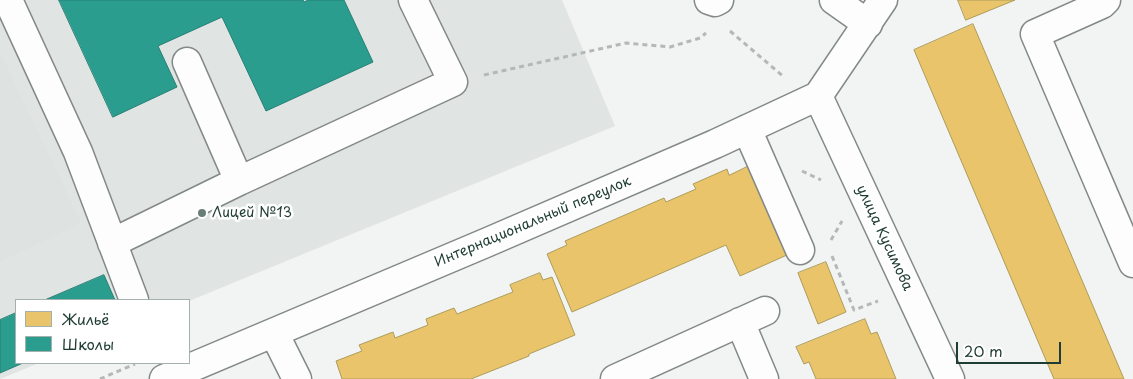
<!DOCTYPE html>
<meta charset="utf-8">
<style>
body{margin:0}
#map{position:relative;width:1133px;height:379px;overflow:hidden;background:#f2f3f3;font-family:"Playpen Sans",sans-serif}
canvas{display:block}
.legend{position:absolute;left:15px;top:299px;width:175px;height:65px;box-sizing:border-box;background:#fff;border:1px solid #a5b1ae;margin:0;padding:6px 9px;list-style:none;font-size:15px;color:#1f3d34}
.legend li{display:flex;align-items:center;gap:10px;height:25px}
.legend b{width:25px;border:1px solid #a5b1ae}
.scale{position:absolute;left:956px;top:342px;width:105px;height:22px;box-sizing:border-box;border:2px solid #1f3d34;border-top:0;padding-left:6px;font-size:15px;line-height:18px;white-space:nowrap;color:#1f3d34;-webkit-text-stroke:4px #fff;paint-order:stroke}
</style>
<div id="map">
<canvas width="1133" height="379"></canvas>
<ul class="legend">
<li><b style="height:14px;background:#e9c46a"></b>Жильё</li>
<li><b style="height:14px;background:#2a9d8f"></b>Школы</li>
</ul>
<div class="scale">20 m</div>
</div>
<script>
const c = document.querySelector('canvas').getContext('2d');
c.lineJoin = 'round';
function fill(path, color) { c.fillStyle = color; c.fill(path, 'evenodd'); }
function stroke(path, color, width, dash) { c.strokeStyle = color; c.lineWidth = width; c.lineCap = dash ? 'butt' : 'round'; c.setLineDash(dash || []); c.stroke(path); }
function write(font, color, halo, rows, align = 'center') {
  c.font = font + ' "Playpen Sans",sans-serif'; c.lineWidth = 5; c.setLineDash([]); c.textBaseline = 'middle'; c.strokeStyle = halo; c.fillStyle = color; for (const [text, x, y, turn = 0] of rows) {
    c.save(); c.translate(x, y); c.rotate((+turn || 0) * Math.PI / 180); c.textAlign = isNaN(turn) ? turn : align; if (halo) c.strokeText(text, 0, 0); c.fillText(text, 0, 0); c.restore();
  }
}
fill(new Path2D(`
 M 0,0 L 562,0 L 615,126 L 189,301 L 189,300 L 16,300 L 16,363 L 39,363 L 0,379 Z`), '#e0e4e3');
fill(new Path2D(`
 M 0,52 L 81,223 L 0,262 Z`), '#dee2e1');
const homes = new Path2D(`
 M 958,0 L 1015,0 L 966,20 Z
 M 973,24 L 1124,379 L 1054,379 L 914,50 Z
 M 749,166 L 787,240 L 782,243 L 787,255 L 740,276 L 726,245 L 572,312 L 547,254 L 567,245 L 565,241 L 664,198 L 666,202 L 696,189 L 693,184 L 727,169 L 729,175 Z
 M 826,262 L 846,312 L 818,324 L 798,273 Z
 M 540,273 L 543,280 L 552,277 L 575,335 L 529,354 L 529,356 L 471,379 L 342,379 L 336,361 L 362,351 L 359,345 L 393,332 L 395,338 L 428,325 L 426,319 L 454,308 L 457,314 L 513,292 L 510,285 Z
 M 865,319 L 871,334 L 877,332 L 896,379 L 816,379 L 809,362 L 804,364 L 796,347 Z`);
fill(homes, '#e9c46a');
stroke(homes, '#ac9c5a', 1);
const schools = new Path2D(`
 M 59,0 L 303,0 L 304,2 L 308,0 L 344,0 L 373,62 L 266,111 L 222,17 L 158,46 L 177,87 L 113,117 Z
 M 104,275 L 115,300 L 45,300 Z
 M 16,313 L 16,363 L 23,363 L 0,373 L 0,320 Z`);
fill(schools, '#2a9d8f');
stroke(schools, '#278074', 1);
const minor = new Path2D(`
 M 8,0 L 78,152 L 134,300
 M 709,0 L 715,2 L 719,0
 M 834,0 L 868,24
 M 1106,0 L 1102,4 L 1035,34 L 1133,263
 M 187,62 L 239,181 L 453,82 L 413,0
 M 818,96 L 950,379
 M 747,129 L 800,250
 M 112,243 L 239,181
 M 740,322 L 764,379
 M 274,333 L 297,379
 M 164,379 L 488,242 L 715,144 L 818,96 L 883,0
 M 615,379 L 765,311`);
stroke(minor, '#838988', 31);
stroke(new Path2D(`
 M 730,31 L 784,77
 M 484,75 L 626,43 L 670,47 L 700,38 L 706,33
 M 802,171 L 821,180
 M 831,240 L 842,221
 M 832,256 L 854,310 L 878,301
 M 100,379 L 135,364`), '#b4b8b7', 3, [5, 4]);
stroke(minor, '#fdfdfd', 28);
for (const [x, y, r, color] of [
 [202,213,5,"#697d77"]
]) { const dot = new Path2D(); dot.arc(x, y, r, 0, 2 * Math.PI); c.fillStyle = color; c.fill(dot); stroke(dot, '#fff', 2); }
write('14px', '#1f3d34', '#fff', [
 ["Лицей №13",212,213]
], 'left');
write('14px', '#1f3d34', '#fff', [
 ["Интернациональный переулок",533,222,-23],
 ["улица Кусимова",884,238,65]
]);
</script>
